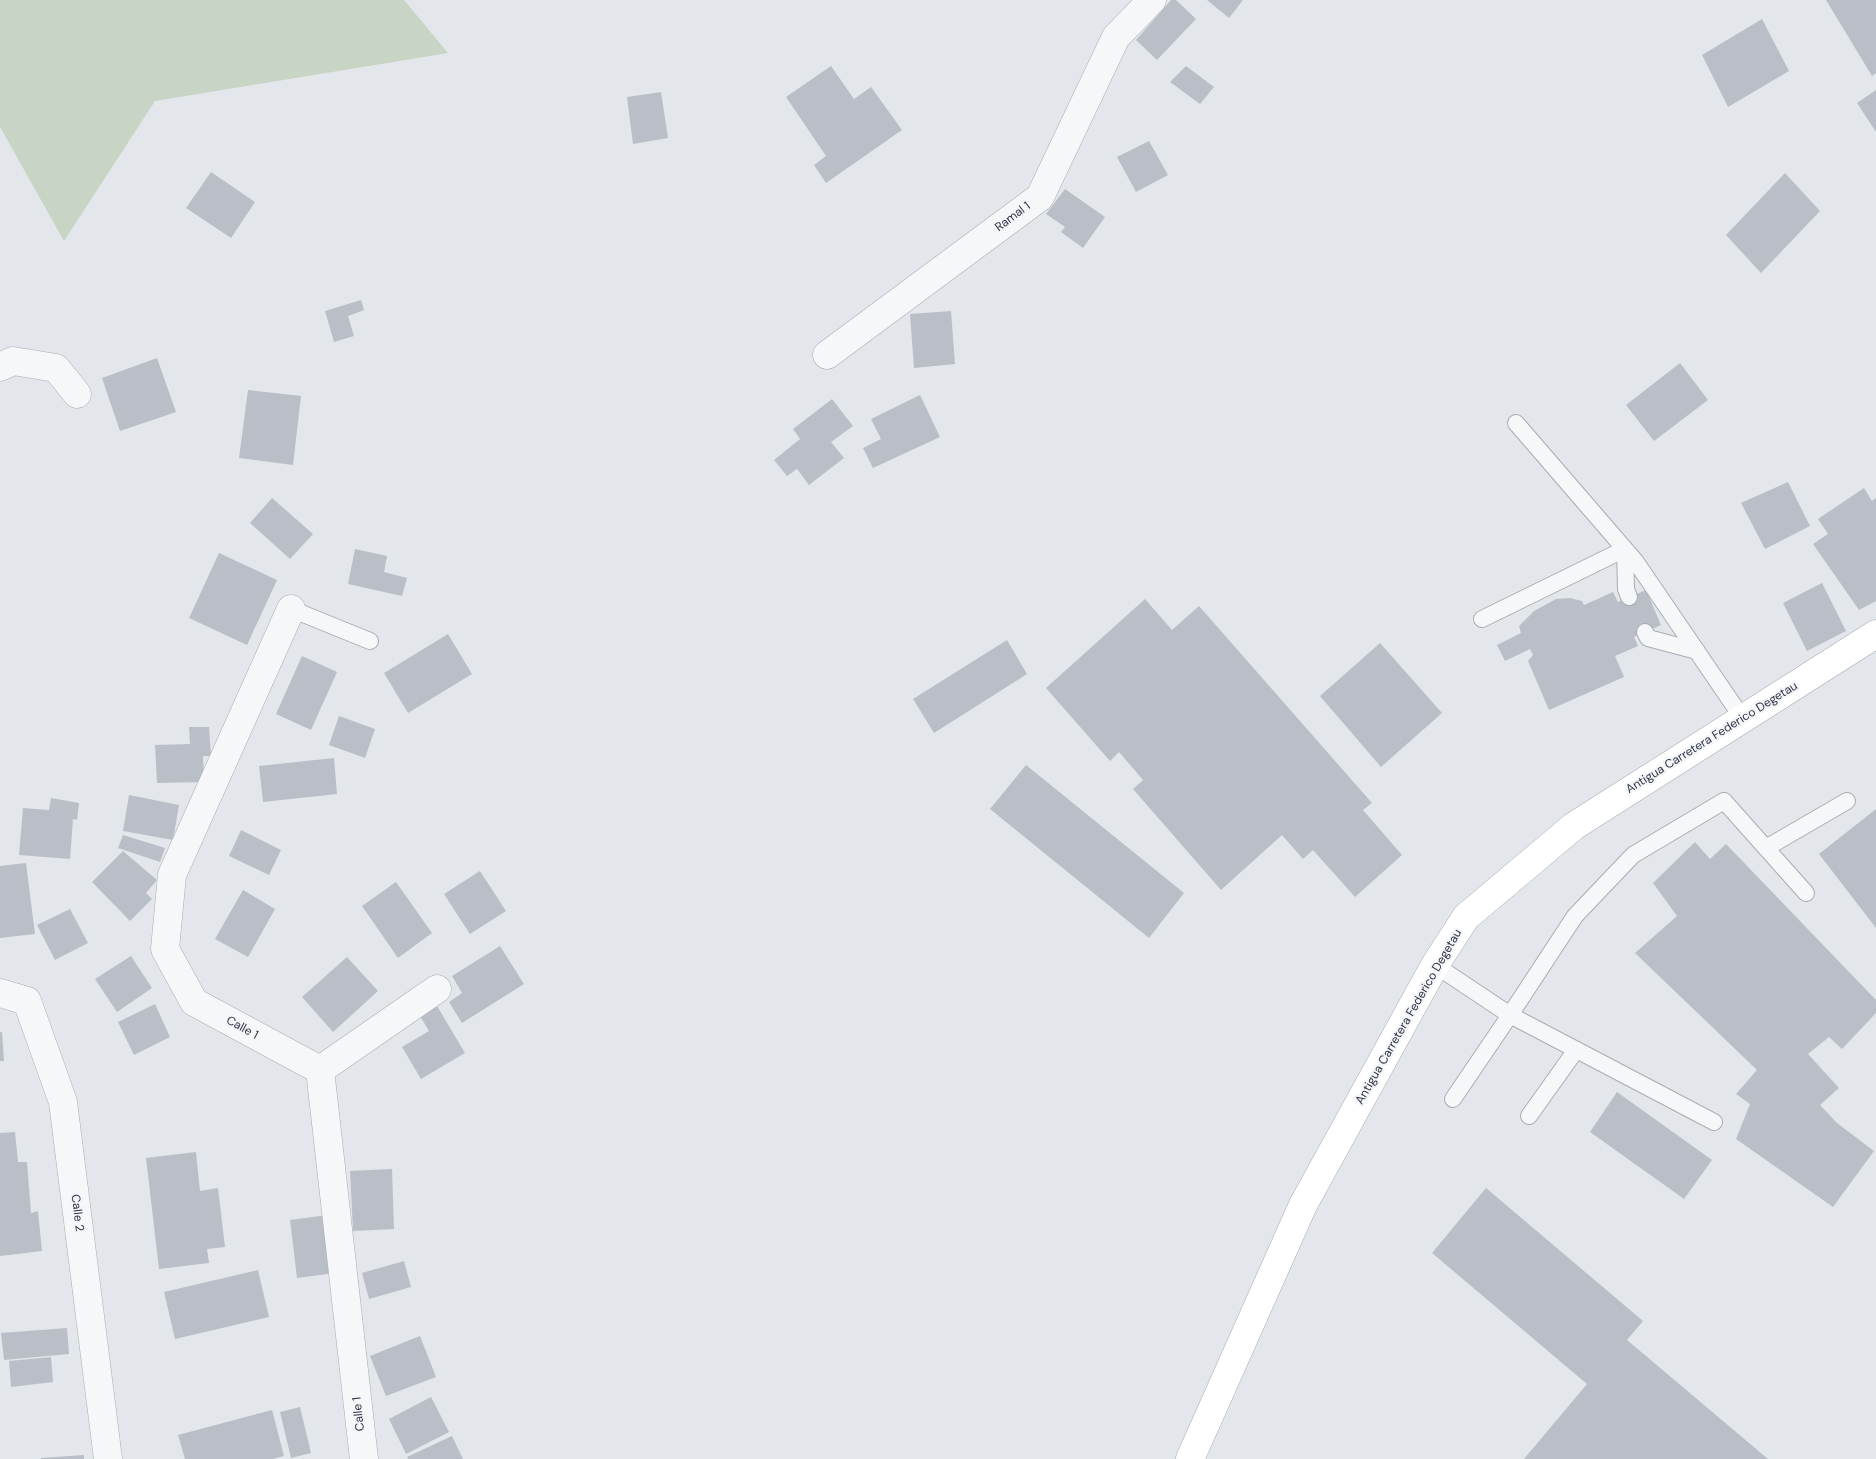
<!DOCTYPE html>
<style>
body{margin:0}
canvas{display:block;background:#e3e6ea}
</style>
<canvas width="1876" height="1459"></canvas>
<script>
const c = document.querySelector('canvas').getContext('2d');
c.lineJoin = 'round';
function fill(path, color) { c.fillStyle = color; c.fill(path, 'evenodd'); }
function stroke(path, color, width, dash) { c.strokeStyle = color; c.lineWidth = width; c.lineCap = dash ? 'butt' : 'round'; c.setLineDash(dash || []); c.stroke(path); }
function write(font, color, halo, rows, align = 'center') {
  c.font = font + ' "DM Sans",sans-serif'; c.lineWidth = 4.5; c.setLineDash([]); c.textBaseline = 'middle'; c.strokeStyle = halo; c.fillStyle = color; for (const [text, x, y, turn = 0] of rows) {
    c.save(); c.translate(x, y); c.rotate((+turn || 0) * Math.PI / 180); c.textAlign = isNaN(turn) ? turn : align; if (halo) c.strokeText(text, 0, 0); c.fillText(text, 0, 0); c.restore();
  }
}
fill(new Path2D(`
 M 0,0 L 404,0 L 448,53 L 155,101 L 64,241 L 0,127 Z`), '#c8d4c4');
fill(new Path2D(`
 M 1171,0 L 1176,0 L 1196,19 L 1157,60 L 1136,40 Z
 M 1207,0 L 1243,0 L 1229,18 Z
 M 1826,0 L 1876,0 L 1876,73 L 1872,76 Z
 M 1762,19 L 1789,71 L 1728,107 L 1702,55 Z
 M 831,66 L 854,99 L 871,87 L 902,130 L 826,183 L 814,165 L 826,156 L 786,97 Z
 M 1186,66 L 1214,87 L 1200,104 L 1170,82 Z
 M 1876,90 L 1876,132 L 1857,103 Z
 M 661,92 L 668,138 L 633,144 L 627,97 Z
 M 1149,141 L 1168,175 L 1136,192 L 1117,157 Z
 M 211,172 L 255,202 L 231,238 L 186,208 Z
 M 1785,173 L 1820,211 L 1761,273 L 1726,235 Z
 M 1065,189 L 1105,217 L 1083,248 L 1061,232 L 1065,227 L 1046,214 Z
 M 361,300 L 364,310 L 348,316 L 354,336 L 334,342 L 325,311 Z
 M 951,311 L 955,364 L 914,368 L 910,314 Z
 M 157,358 L 176,412 L 120,431 L 102,378 Z
 M 1680,363 L 1708,400 L 1654,441 L 1626,405 Z
 M 248,390 L 301,396 L 293,465 L 239,458 Z
 M 920,395 L 940,437 L 873,468 L 863,448 L 881,439 L 871,419 Z
 M 832,399 L 853,426 L 831,442 L 844,458 L 809,485 L 797,469 L 787,476 L 774,460 L 800,439 L 793,429 Z
 M 1788,482 L 1810,526 L 1765,549 L 1741,503 Z
 M 1864,488 L 1872,501 L 1876,498 L 1876,601 L 1859,610 L 1813,544 L 1828,534 L 1818,519 Z
 M 272,498 L 313,534 L 290,559 L 250,523 Z
 M 355,549 L 387,556 L 384,572 L 407,578 L 402,596 L 348,584 Z
 M 219,553 L 277,580 L 247,645 L 189,618 Z
 M 1822,583 L 1846,631 L 1807,651 L 1783,603 Z
 M 1646,590 L 1661,625 L 1634,637 L 1638,646 L 1615,656 L 1624,677 L 1549,710 L 1528,661 L 1533,655 L 1530,649 L 1505,661 L 1497,645 L 1521,633 L 1519,626 L 1534,611 L 1556,599 L 1570,598 L 1582,601 L 1584,605 L 1613,592 L 1618,602 Z
 M 1145,599 L 1172,630 L 1199,606 L 1372,803 L 1363,810 L 1402,855 L 1355,897 L 1313,850 L 1303,859 L 1282,835 L 1221,890 L 1133,789 L 1143,780 L 1119,752 L 1110,761 L 1046,688 Z
 M 448,634 L 472,674 L 408,713 L 384,673 Z
 M 1007,640 L 1027,674 L 934,733 L 913,699 Z
 M 1380,643 L 1442,713 L 1381,767 L 1320,696 Z
 M 302,656 L 337,672 L 311,730 L 276,714 Z
 M 339,716 L 375,729 L 365,758 L 329,745 Z
 M 189,727 L 209,727 L 211,756 L 203,756 L 204,782 L 157,783 L 155,745 L 190,744 Z
 M 334,758 L 337,794 L 263,802 L 259,766 Z
 M 1026,765 L 1184,893 L 1149,938 L 990,809 Z
 M 129,795 L 179,805 L 173,840 L 123,831 Z
 M 51,798 L 79,803 L 77,820 L 73,819 L 70,859 L 19,855 L 23,808 L 49,810 Z
 M 1876,809 L 1876,928 L 1819,854 Z
 M 241,830 L 281,850 L 269,875 L 229,856 Z
 M 123,835 L 165,848 L 160,862 L 118,848 Z
 M 1695,842 L 1710,859 L 1726,844 L 1876,1000 L 1876,1013 L 1842,1049 L 1829,1037 L 1808,1054 L 1839,1088 L 1820,1105 L 1837,1123 L 1874,1151 L 1833,1207 L 1736,1139 L 1750,1104 L 1736,1094 L 1757,1070 L 1635,953 L 1677,916 L 1653,883 Z
 M 123,851 L 157,880 L 146,893 L 152,899 L 130,921 L 92,882 Z
 M 26,863 L 35,934 L 0,938 L 0,866 Z
 M 480,871 L 506,911 L 470,934 L 444,894 Z
 M 396,882 L 432,933 L 398,958 L 362,906 Z
 M 243,890 L 275,909 L 248,957 L 215,939 Z
 M 70,909 L 88,943 L 55,960 L 37,925 Z
 M 500,946 L 524,984 L 462,1023 L 449,1002 L 462,993 L 452,976 Z
 M 131,956 L 152,988 L 117,1012 L 95,979 Z
 M 347,957 L 378,991 L 333,1032 L 302,997 Z
 M 155,1004 L 170,1037 L 134,1055 L 118,1022 Z
 M 437,1006 L 465,1053 L 421,1079 L 402,1047 L 429,1031 L 420,1016 Z
 M 0,1032 L 2,1032 L 4,1061 L 0,1061 Z
 M 1617,1092 L 1712,1160 L 1684,1199 L 1590,1132 Z
 M 15,1132 L 18,1162 L 27,1162 L 31,1213 L 38,1211 L 42,1251 L 0,1256 L 0,1133 Z
 M 196,1152 L 200,1191 L 218,1188 L 225,1247 L 207,1249 L 209,1263 L 159,1269 L 146,1158 Z
 M 392,1169 L 394,1229 L 353,1231 L 350,1171 Z
 M 1486,1188 L 1643,1321 L 1627,1340 L 1768,1459 L 1524,1459 L 1587,1384 L 1432,1253 Z
 M 328,1215 L 335,1273 L 297,1278 L 290,1220 Z
 M 404,1261 L 411,1287 L 369,1299 L 362,1273 Z
 M 258,1270 L 269,1317 L 175,1339 L 164,1292 Z
 M 67,1328 L 69,1354 L 4,1360 L 1,1333 Z
 M 420,1336 L 436,1377 L 386,1396 L 370,1356 Z
 M 51,1357 L 53,1382 L 11,1387 L 9,1361 Z
 M 431,1397 L 449,1432 L 406,1454 L 389,1419 Z
 M 300,1407 L 311,1453 L 291,1458 L 280,1412 Z
 M 272,1410 L 284,1456 L 273,1459 L 185,1459 L 178,1435 Z
 M 452,1436 L 463,1459 L 408,1459 L 407,1457 Z
 M 84,1455 L 84,1459 L 41,1459 L 41,1458 Z`), '#babfc7');
const lane = new Path2D(`
 M 1516,423 L 1636,562 L 1743,719
 M 291,609 L 370,641
 M 1482,619 L 1625,549 L 1626,589 L 1629,597
 M 1645,632 L 1648,638 L 1697,651
 M 1766,848 L 1847,801
 M 1435,965 L 1510,1015 L 1575,916 L 1633,855 L 1724,801 L 1806,893
 M 1453,1099 L 1510,1015 L 1714,1122
 M 1529,1116 L 1576,1050`);
const street = new Path2D(`
 M 827,355 L 1040,197 L 1116,37 L 1152,0
 M 0,367 L 13,361 L 56,368 L 77,394
 M 291,609 L 172,875 L 165,949 L 194,1002 L 320,1070 L 364,1459
 M 0,993 L 27,1001 L 63,1102 L 108,1459
 M 320,1070 L 437,989`);
const secondary = new Path2D(`
 M 1190,1459 L 1303,1205 L 1435,965 L 1466,917 L 1574,826 L 1876,634`);
stroke(lane, '#a8adb4', 18);
stroke(street, '#a8adb4', 29);
stroke(secondary, '#a8adb4', 29);
stroke(lane, '#f6f7f9', 16);
stroke(street, '#f6f7f9', 28);
stroke(secondary, '#fff', 28);
write('12px', '#2c3342', '#f3f5f8', [
 ["Ramal 1",1013,217,-37],
 ["Antigua Carretera Federico Degetau",1712,738,-32],
 ["Antigua Carretera Federico Degetau",1409,1017,-60],
 ["Calle 1",242,1028,29],
 ["Calle 2",77,1213,83],
 ["Calle 1",359,1414,-96]
]);
</script>
